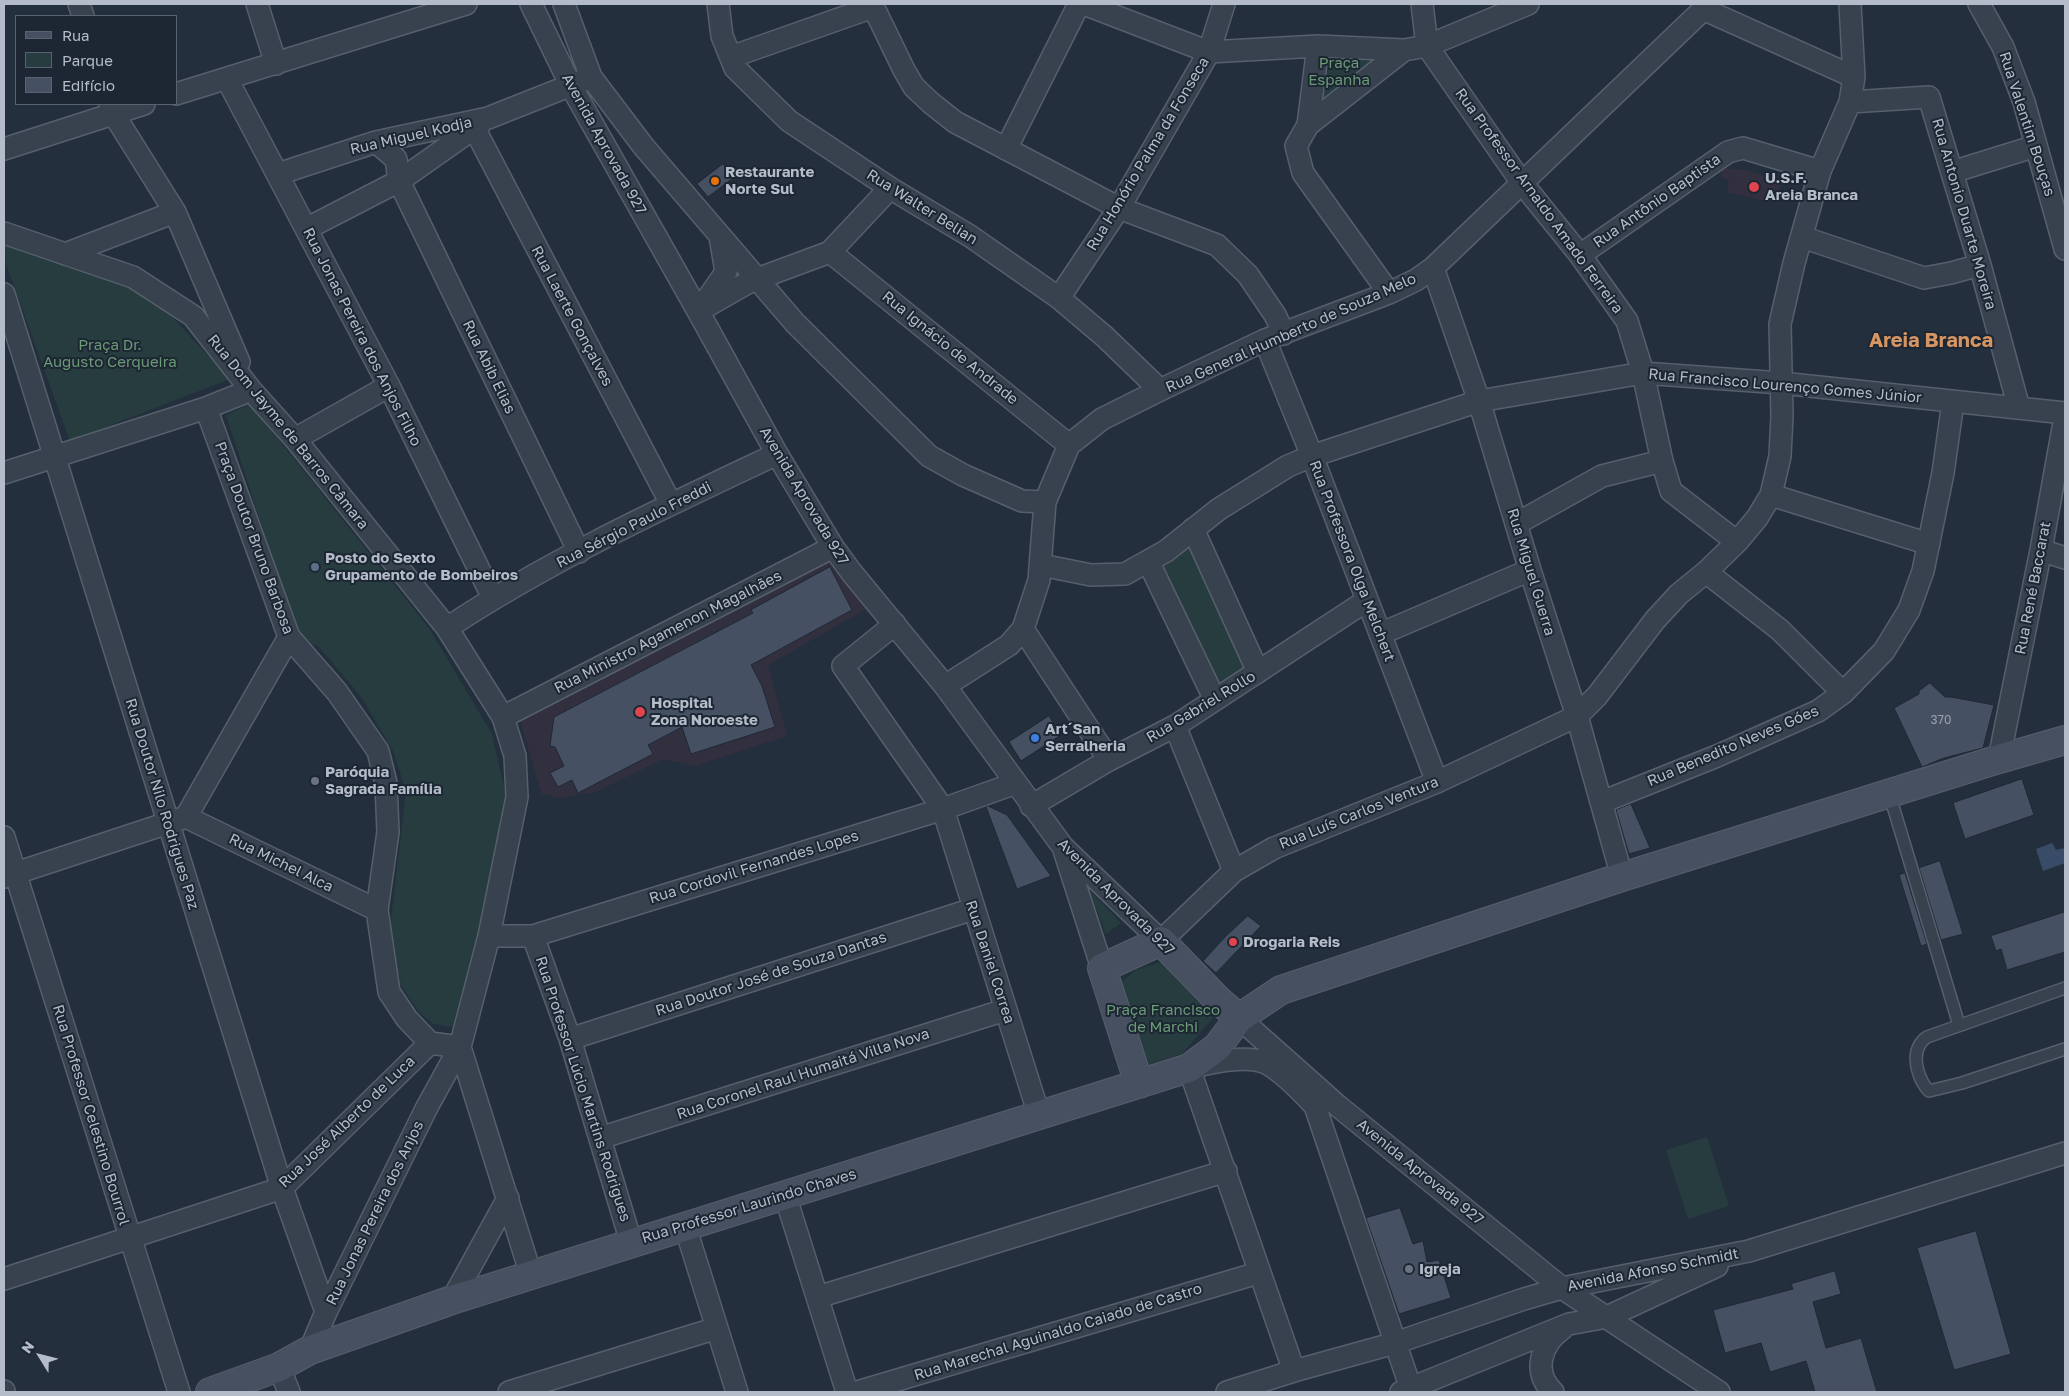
<!DOCTYPE html>
<meta charset="utf-8">
<style>
body{margin:0}
#map{position:relative;width:2069px;height:1396px;overflow:hidden;background:#242f3e;font-family:"Golos Text",sans-serif}
canvas{display:block}
.frame{position:absolute;inset:0;border:5px solid #b4bcc9;pointer-events:none}
.legend{position:absolute;left:15px;top:15px;width:162px;height:90px;box-sizing:border-box;background:#1d2633;border:1px solid #59626f;margin:0;padding:6px 9px;list-style:none;font-size:15px;color:#b4bcc9}
.legend li{display:flex;align-items:center;gap:10px;height:25px}
.legend b{width:25px;border:1px solid #59626f}
.north{position:absolute;left:15px;top:1331px;width:50px;height:50px;-webkit-text-stroke:4px #1d2633;paint-order:stroke;rotate:306deg;font-size:14px;font-weight:700;line-height:20px;text-align:center;color:#b4bcc9}
.north::after{content:'';display:block;margin:auto;width:18px;height:22px;background:#b4bcc9;clip-path:polygon(50% 0,100% 100%,50% 72%,0 100%)}
</style>
<div id="map">
<canvas width="2069" height="1396"></canvas>
<div class="frame"></div>
<ul class="legend">
<li><b style="height:6px;background:#465061"></b>Rua</li>
<li><b style="height:14px;background:#263c3f"></b>Parque</li>
<li><b style="height:14px;background:#455162"></b>Edifício</li>
</ul>
<div class="north">N</div>
</div>
<script>
const c = document.querySelector('canvas').getContext('2d');
c.lineJoin = 'round';
function fill(path, color) { c.fillStyle = color; c.fill(path, 'evenodd'); }
function stroke(path, color, width, dash) { c.strokeStyle = color; c.lineWidth = width; c.lineCap = dash ? 'butt' : 'round'; c.setLineDash(dash || []); c.stroke(path); }
function write(font, color, halo, rows, align = 'center') {
  c.font = font + ' "Golos Text",sans-serif'; c.lineWidth = 4; c.setLineDash([]); c.textBaseline = 'middle'; c.strokeStyle = halo; c.fillStyle = color; for (const [text, x, y, turn = 0] of rows) {
    c.save(); c.translate(x, y); c.rotate((+turn || 0) * Math.PI / 180); c.textAlign = isNaN(turn) ? turn : align; if (halo) c.strokeText(text, 0, 0); c.fillText(text, 0, 0); c.restore();
  }
}
fill(new Path2D(`
 M 1722,168 L 1744,170 L 1782,180 L 1774,203 L 1727,192 L 1729,181 L 1722,177 Z
 M 833,559 L 866,609 L 768,665 L 787,736 L 695,766 L 663,759 L 598,791 L 561,798 L 541,793 L 520,720 Z`), '#32303f');
fill(new Path2D(`
 M 1384,52 L 1320,108 L 1325,56 Z
 M 9,242 L 123,284 L 160,304 L 230,379 L 70,441 L 4,258 L 4,244 Z
 M 250,404 L 429,628 L 492,734 L 510,813 L 459,1028 L 433,1024 L 418,1011 L 401,985 L 390,928 L 406,791 L 393,751 L 362,698 L 318,646 L 299,641 L 226,415 Z
 M 1193,529 L 1253,675 L 1215,696 L 1153,562 Z
 M 1089,890 L 1121,923 L 1106,934 Z
 M 1161,962 L 1213,1018 L 1182,1054 L 1139,1067 L 1115,988 L 1136,970 Z
 M 1707,1137 L 1729,1206 L 1688,1219 L 1666,1150 Z`), '#263c3f');
fill(new Path2D(`
 M 2052,843 L 2056,850 L 2065,848 L 2065,863 L 2043,871 L 2036,849 Z`), '#394c67');
const building = new Path2D(`
 M 723,164 L 733,178 L 708,197 L 697,184 Z
 M 830,567 L 852,610 L 751,665 L 762,686 L 775,727 L 691,754 L 682,727 L 648,745 L 653,754 L 578,793 L 572,780 L 558,787 L 550,773 L 564,766 L 555,747 L 550,746 L 554,717 L 753,613 L 751,610 Z
 M 1930,683 L 1945,697 L 1951,697 L 1994,705 L 1983,748 L 1944,758 L 1922,767 L 1894,708 L 1919,694 L 1919,691 Z
 M 1049,716 L 1061,735 L 1021,761 L 1009,742 Z
 M 2022,779 L 2034,815 L 1965,839 L 1953,803 Z
 M 1631,804 L 1650,848 L 1629,854 L 1616,810 Z
 M 988,806 L 1007,815 L 1051,876 L 1017,889 L 986,807 Z
 M 1940,861 L 1963,934 L 1941,940 L 1919,868 Z
 M 1905,873 L 1927,944 L 1921,946 L 1899,875 Z
 M 2065,912 L 2065,952 L 2007,970 L 2001,949 L 1996,951 L 1991,936 Z
 M 1248,916 L 1261,926 L 1216,973 L 1203,961 L 1226,936 Z
 M 1400,1208 L 1413,1244 L 1423,1241 L 1427,1262 L 1439,1260 L 1451,1298 L 1399,1314 L 1366,1218 Z
 M 1976,1231 L 2011,1354 L 1954,1370 L 1917,1248 Z
 M 1835,1271 L 1841,1294 L 1813,1302 L 1826,1348 L 1861,1338 L 1877,1392 L 1815,1392 L 1806,1361 L 1770,1372 L 1761,1343 L 1725,1353 L 1713,1310 L 1793,1289 L 1791,1284 Z`);
fill(building, '#455162');
stroke(building, '#1f2835', 1);
const lane = new Path2D(`
 M 1889,793 L 1959,1025
 M 2065,988 L 1927,1037 C 1924,1039 1921,1042 1919,1046 C 1912,1059 1919,1081 1929,1091 L 1962,1083 L 2065,1049`);
const street = new Path2D(`
 M 79,4 L 83,16
 M 257,4 L 276,64
 M 531,4 L 571,86 L 698,311 L 777,454 L 833,547 L 852,573 L 945,686 L 1063,847 L 1161,941 L 1234,871 L 1274,848 L 1437,782 L 1577,716 L 1597,696 L 1655,620 L 1679,594 L 1706,572 L 1737,542 L 1757,518 L 1771,495 L 1780,456 L 1782,416 L 1780,324 L 1794,263 L 1820,171 L 1850,102 L 1854,77 L 1850,4
 M 564,4 L 591,77 L 644,147 L 795,323 L 929,456 L 963,475 L 1022,501 L 1045,502
 M 718,4 L 722,36 L 735,68 L 789,121 L 890,188 L 970,236 L 1059,298 L 1104,336 L 1160,390
 M 872,4 L 904,70 L 914,87 L 931,103 L 955,122 L 1119,208 L 1217,245 L 1248,275 L 1275,315 L 1284,334
 M 1084,4 L 1209,52 L 1318,46 L 1404,50
 M 1422,4 L 1427,46 L 1522,183 L 1580,255 L 1627,321 L 1643,373 L 1662,461 L 1671,491 L 1737,542
 M 1979,4 L 2003,47 L 2024,102 L 2065,249
 M 1703,9 L 1854,77
 M 1318,46 L 1308,125 L 1296,146 L 1303,173 L 1389,293
 M 731,57 L 873,7
 M 227,79 L 389,386 L 493,598
 M 176,94 L 466,4
 M 1850,102 L 1929,97 L 1980,265 L 2019,408
 M 110,104 L 113,113 L 175,212 L 239,362
 M 471,122 L 671,504
 M 1308,125 L 1404,50 L 1427,46 L 1528,4
 M 376,142 L 396,159 L 399,181 L 579,552
 M 4,149 L 144,104
 M 1006,149 L 1079,4
 M 1952,172 L 2036,146
 M 278,174 L 376,142 L 488,118 L 584,80
 M 306,229 L 399,181 L 480,124
 M 4,233 L 133,277 L 193,316 L 251,390 L 295,439 L 447,628 L 503,717 L 515,756 L 517,797 L 489,936 L 460,1047 L 531,1275
 M 1802,237 L 1924,278 L 1951,273 L 1980,265
 M 830,252 L 1069,445
 M 65,254 L 175,212
 M 1580,255 L 1728,152 L 1743,148 L 1820,171
 M 1433,268 L 1479,401 L 1530,570 L 1577,716 L 1622,877
 M 4,294 L 282,1188 L 326,1312
 M 1059,298 L 1119,208 L 1209,52 L 1224,4
 M 703,305 L 726,272 L 720,236
 M 698,311 L 749,282 L 830,252 L 890,188
 M 1265,340 L 1312,456 L 1437,782
 M 206,408 L 289,637 L 337,692 L 378,751 L 386,783 L 388,832 L 377,910 L 389,992 L 407,1019 L 430,1043 L 460,1047
 M 295,439 L 389,386
 M 4,473 L 206,408 L 251,390
 M 1771,495 L 1929,544
 M 1516,524 L 1602,476 L 1662,461
 M 1193,529 L 1258,672
 M 2041,550 L 2065,558
 M 1148,561 L 1215,700
 M 1041,565 L 1091,575 L 1125,574 L 1166,551 L 1219,509 L 1288,466 L 1312,456 L 1479,401 L 1643,373 L 1781,383 L 2065,413
 M 1706,572 L 1780,630 L 1843,693
 M 895,624 L 843,666 L 943,809 L 1039,1115
 M 447,628 C 550,560 665,507 777,454
 M 1023,629 L 1109,760
 M 1380,634 L 1530,570
 M 945,686 L 1009,645 L 1023,629 L 1039,580 L 1045,502 L 1069,445 L 1102,419 L 1160,390 L 1265,340 L 1389,293 L 1416,280 L 1433,268 L 1709,4
 M 503,717 L 833,547
 M 1175,726 L 1234,871
 M 1999,759 L 2041,550 L 2065,417
 M 1602,802 L 1717,756 L 1818,711 L 1843,693 L 1884,651 L 1909,610 L 1923,571 L 1943,473 L 1953,402
 M 1031,806 L 1109,760 L 1175,726 L 1366,601
 M 186,817 L 377,910
 M 4,837 L 179,1392
 M 1064,850 L 1102,968
 M 4,877 L 186,817 L 289,637
 M 489,936 L 533,936 L 943,809 L 1016,783
 M 533,936 L 570,1039 L 631,1242
 M 1239,1018 L 1338,1106 L 1562,1288 L 1719,1392
 M 570,1039 L 973,909
 M 600,1138 L 1005,1010
 M 785,1195 L 847,1392
 M 685,1226 L 737,1392
 M 4,1279 L 282,1188 L 430,1043
 M 818,1297 L 1226,1171
 M 452,1300 L 508,1198
 M 310,1350 L 326,1312 L 426,1109 L 460,1047
 M 279,1367 L 289,1392
 M 1294,1371 L 1189,1068 C 1210,1063 1246,1054 1266,1063 C 1281,1071 1303,1093 1315,1106 L 1411,1389
 M 4,1391 L 4,1392
 M 509,1392 L 717,1328
 M 857,1392 L 1258,1273
 M 1227,1392 L 1294,1371 L 1395,1343 L 1524,1299 L 1562,1288 L 1749,1251 L 2065,1153
 M 1401,1392 L 1569,1324 L 1607,1317 L 1717,1266
 M 1553,1392 C 1532,1372 1541,1344 1562,1329`);
const secondary = new Path2D(`
 M 1139,1084 L 1102,968 L 1161,941 L 1217,999 L 1239,1018
 M 210,1392 L 279,1367 L 310,1350 L 452,1300 L 1189,1068 L 1217,1047 L 1239,1018 L 1281,990 L 1622,877 L 1999,759 L 2065,740`);
stroke(lane, '#565f6c', 14);
stroke(street, '#565f6c', 24);
stroke(secondary, '#565f6c', 30);
stroke(lane, '#38414e', 11);
stroke(street, '#38414e', 21);
stroke(secondary, '#465061', 28);
for (const [x, y, r, color] of [
 [715,181,5,"#e8710a"],
 [1754,187,6,"#e0444e"],
 [315,567,5,"#5c6f8a"],
 [640,712,6,"#e0444e"],
 [1035,738,5,"#3f7fe0"],
 [315,781,5,"#6b7280"],
 [1233,942,5,"#e0444e"],
 [1409,1269,5,"#6b7280"]
]) { const dot = new Path2D(); dot.arc(x, y, r, 0, 2 * Math.PI); c.fillStyle = color; c.fill(dot); stroke(dot, '#1d2633', 2); }
write('12px', '#98a1af', null, [
 ["370",1941,720]
]);
write('15px', '#6b9a76', '#1d2633', [
 ["Praça",1339,63],
 ["Espanha",1339,80],
 ["Praça Dr.",110,345],
 ["Augusto Cerqueira",110,362],
 ["Praça Francisco",1163,1010],
 ["de Marchi",1163,1027]
]);
write('15px', '#b4bcc9', '#1d2633', [
 ["Rua Valentim Bouças",2027,124,72],
 ["Rua Miguel Kodja",411,136,-13],
 ["Avenida Aprovada 927",604,144,61],
 ["Rua Honório Palma da Fonseca",1148,154,-59],
 ["Rua Professor Arnaldo Amado Ferreira",1539,201,54],
 ["Rua Antônio Baptista",1657,201,-35],
 ["Rua Walter Belian",922,207,32],
 ["Rua Antonio Duarte Moreira",1964,214,74],
 ["Rua Laerte Gonçalves",572,316,62],
 ["Rua General Humberto de Souza Melo",1291,333,-24],
 ["Rua Jonas Pereira dos Anjos Filho",362,337,63],
 ["Rua Ignácio de Andrade",950,348,39],
 ["Rua Abib Elias",489,367,64],
 ["Rua Francisco Lourenço Gomes Júnior",1785,386,5],
 ["Rua Dom Jayme de Barros Câmara",288,432,51],
 ["Avenida Aprovada 927",804,496,59],
 ["Rua Sérgio Paulo Freddi",634,525,-27],
 ["Praça Doutor Bruno Barbosa",254,538,70],
 ["Rua Professora Olga Melchert",1352,561,69],
 ["Rua Miguel Guerra",1531,572,73],
 ["Rua René Baccarat",2033,588,-79],
 ["Rua Ministro Agamenon Magalhães",668,632,-27],
 ["Rua Gabriel Rollo",1201,707,-31],
 ["Rua Benedito Neves Góes",1733,746,-23],
 ["Rua Doutor Nilo Rodrigues Paz",162,804,73],
 ["Rua Luís Carlos Ventura",1359,813,-22],
 ["Rua Michel Alca",281,863,26],
 ["Rua Cordovil Fernandes Lopes",754,867,-17],
 ["Avenida Aprovada 927",1116,897,45],
 ["Rua Daniel Correa",990,962,72],
 ["Rua Doutor José de Souza Dantas",771,974,-18],
 ["Rua Coronel Raul Humaitá Villa Nova",803,1074,-18],
 ["Rua Professor Lúcio Martins Rodrigues",583,1089,72],
 ["Rua Professor Celestino Bourrol",91,1115,73],
 ["Rua José Alberto de Luca",347,1122,-44],
 ["Avenida Aprovada 927",1420,1172,39],
 ["Rua Professor Laurindo Chaves",749,1206,-17],
 ["Rua Jonas Pereira dos Anjos",375,1213,-64],
 ["Avenida Afonso Schmidt",1653,1270,-11],
 ["Rua Marechal Aguinaldo Caiado de Castro",1058,1332,-17]
]);
write('bold 15px', '#b4bcc9', '#1d2633', [
 ["Restaurante",725,172],
 ["Norte Sul",725,189],
 ["U.S.F.",1765,178],
 ["Areia Branca",1765,195],
 ["Posto do Sexto",325,558],
 ["Grupamento de Bombeiros",325,575],
 ["Hospital",651,703],
 ["Zona Noroeste",651,720],
 ["Art´San",1045,729],
 ["Serralheria",1045,746],
 ["Paróquia",325,772],
 ["Sagrada Família",325,789],
 ["Drogaria Reis",1243,942],
 ["Igreja",1419,1269]
], 'left');
write('bold 20px', '#d59563', '#1d2633', [
 ["Areia Branca",1931,341]
]);
</script>
